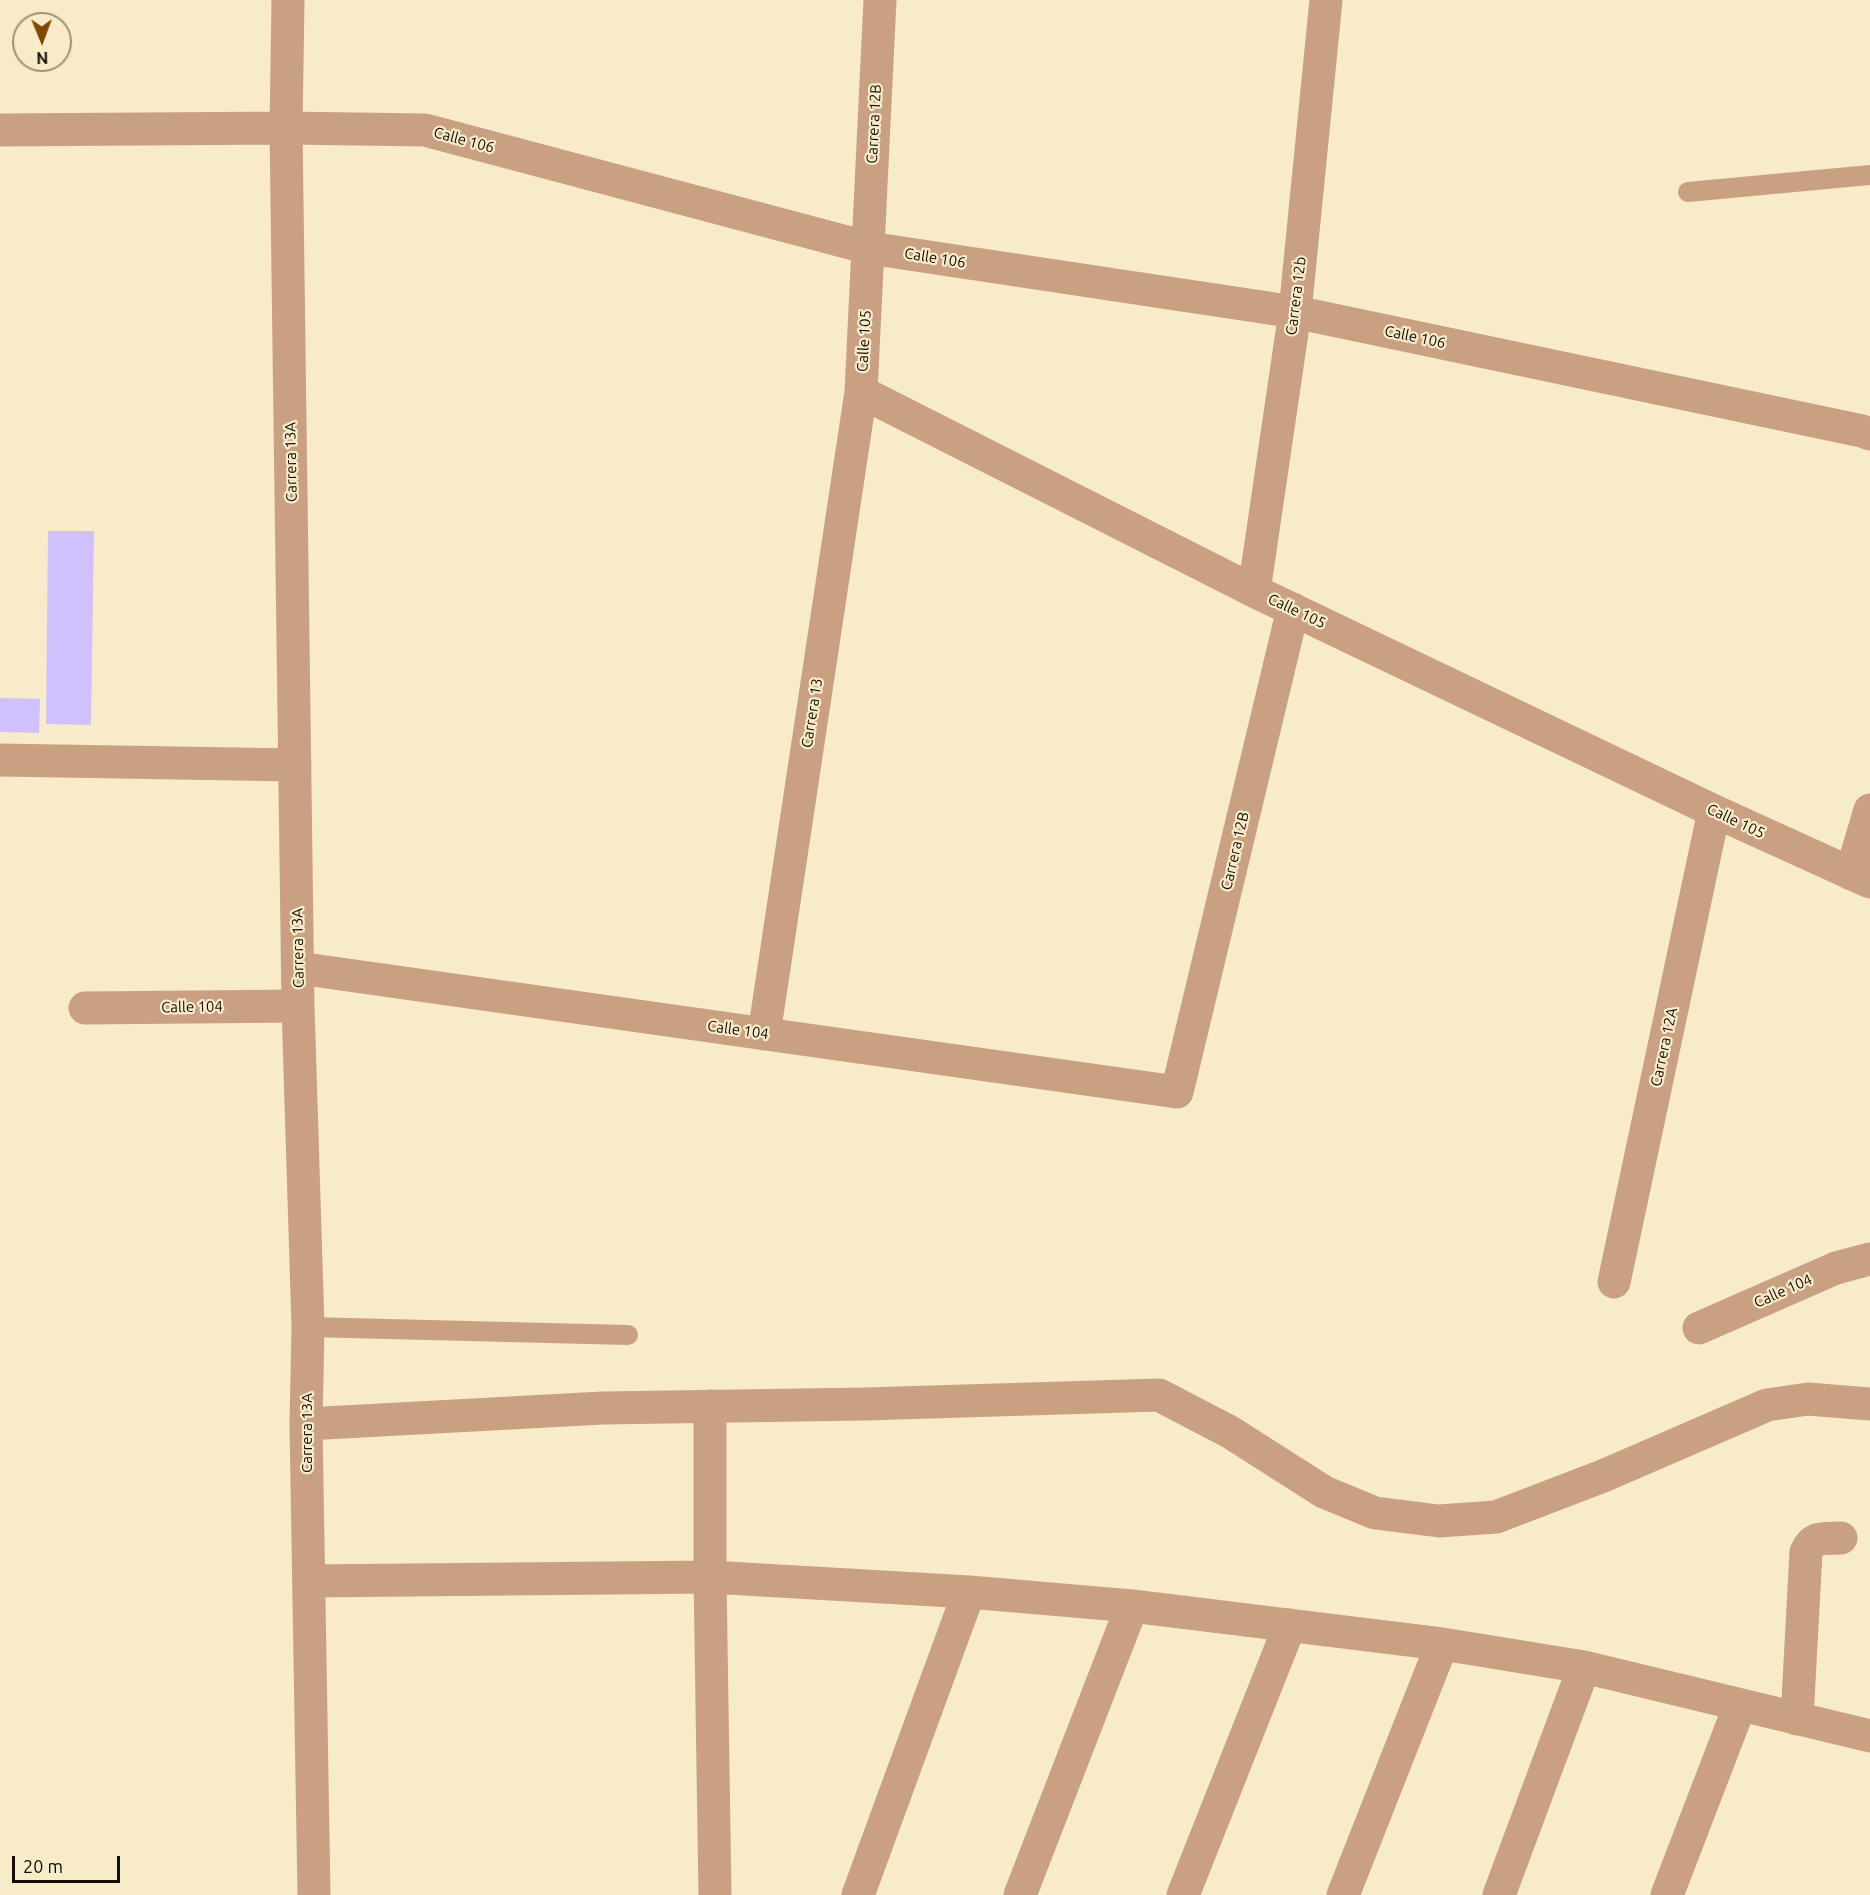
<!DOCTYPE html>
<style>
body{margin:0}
#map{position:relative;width:1870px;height:1895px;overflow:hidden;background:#f7ebca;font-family:Ubuntu,sans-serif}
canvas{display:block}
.north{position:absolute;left:12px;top:12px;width:60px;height:60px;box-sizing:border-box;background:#f7ebca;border:2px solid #9b937b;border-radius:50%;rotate:179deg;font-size:16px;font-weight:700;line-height:24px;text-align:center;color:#120e04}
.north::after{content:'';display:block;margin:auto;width:21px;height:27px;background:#834800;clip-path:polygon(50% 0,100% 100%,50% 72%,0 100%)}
.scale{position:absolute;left:12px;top:1856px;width:108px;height:27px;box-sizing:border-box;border:3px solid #120e04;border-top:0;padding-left:8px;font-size:18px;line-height:21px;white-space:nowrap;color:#120e04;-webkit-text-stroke:4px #f7ebca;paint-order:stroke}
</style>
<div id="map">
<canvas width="1870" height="1895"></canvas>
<div class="north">N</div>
<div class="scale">20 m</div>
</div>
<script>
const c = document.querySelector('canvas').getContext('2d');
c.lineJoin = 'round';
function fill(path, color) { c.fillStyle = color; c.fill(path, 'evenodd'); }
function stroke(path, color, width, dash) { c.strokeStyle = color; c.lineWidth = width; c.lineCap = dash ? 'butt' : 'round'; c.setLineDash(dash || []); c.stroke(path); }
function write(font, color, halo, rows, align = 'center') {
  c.font = font + ' Ubuntu,sans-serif'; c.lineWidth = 4.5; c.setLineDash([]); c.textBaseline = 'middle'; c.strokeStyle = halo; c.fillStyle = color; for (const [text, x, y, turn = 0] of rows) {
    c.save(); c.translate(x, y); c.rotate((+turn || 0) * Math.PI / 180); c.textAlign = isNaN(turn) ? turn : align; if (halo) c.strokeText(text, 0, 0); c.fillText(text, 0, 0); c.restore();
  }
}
fill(new Path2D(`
 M 48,531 L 94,531 L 91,725 L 46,724 Z
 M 0,698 L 40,699 L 39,733 L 0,732 Z`), '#d0c1fe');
stroke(new Path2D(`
 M 1688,192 L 1870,175
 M 308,1327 L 628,1335`), '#caa082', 20);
stroke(new Path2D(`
 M 288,0 L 286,128 L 298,1006 L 308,1327 L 306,1424 L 314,1895
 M 0,130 L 286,128 L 425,130 L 869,248 L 1295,312 L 1862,431 L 1870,434
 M 861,392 L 1254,591 L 1714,811 L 1870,882
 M 1254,591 L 1295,312 L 1326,0
 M 0,760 L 295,765
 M 1851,874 L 1870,810
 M 298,968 L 1177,1092 L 1293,609
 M 85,1008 L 298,1006
 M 764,1034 L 861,392 L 880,0
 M 1614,1282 L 1714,811
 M 1699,1328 L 1836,1268 L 1870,1259
 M 710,1406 L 710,1577 L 715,1895
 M 306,1424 L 603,1408 L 866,1404 L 1159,1395 L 1230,1432 L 1324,1492 L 1375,1513 L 1439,1521 L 1496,1517 L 1603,1476 L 1767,1405 L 1808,1399 L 1870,1404
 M 310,1581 L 710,1577 L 969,1592 L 1132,1606 L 1442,1644 L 1584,1667 L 1870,1736
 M 1797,1719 L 1806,1552 C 1813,1535 1825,1539 1841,1538
 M 858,1895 L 969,1592
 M 1020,1895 L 1132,1606
 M 1183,1895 L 1290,1625
 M 1343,1895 L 1442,1644
 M 1499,1895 L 1584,1667
 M 1667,1895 L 1740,1705`), '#caa082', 33);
write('15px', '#120e04', '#f7ebca', [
 ["Carrera 12B",874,124,-87],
 ["Calle 106",464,140,15],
 ["Calle 106",935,258,9],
 ["Carrera 12b",1296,296,-83],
 ["Calle 106",1415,337,12],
 ["Calle 105",864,341,-87],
 ["Carrera 13A",291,462,-91],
 ["Calle 105",1297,611,25],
 ["Carrera 13",812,713,-81],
 ["Calle 105",1736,821,25],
 ["Carrera 12B",1235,851,-77],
 ["Carrera 13A",298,948,-91],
 ["Calle 104",192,1007,-1],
 ["Calle 104",738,1030,8],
 ["Carrera 12A",1664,1047,-78],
 ["Calle 104",1783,1291,-24],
 ["Carrera 13A",307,1433,-90]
]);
</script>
